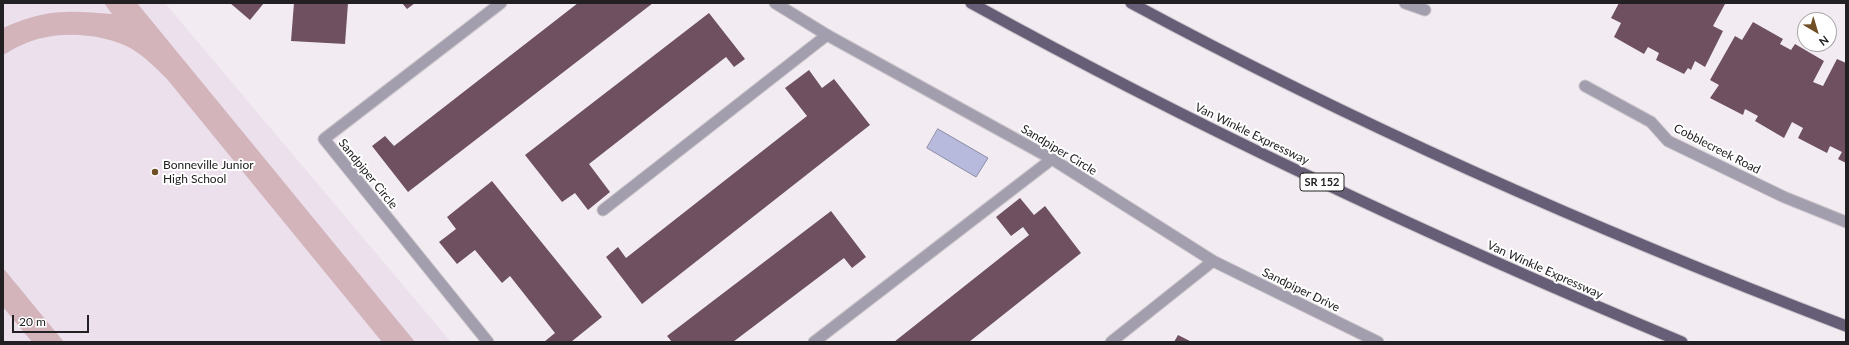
<!DOCTYPE html>
<style>
body{margin:0}
#map{position:relative;width:1849px;height:345px;overflow:hidden;background:#f2ecf2;font-family:Lato,sans-serif}
canvas{display:block}
.frame{position:absolute;inset:0;border:4px solid #222022;pointer-events:none}
.north{position:absolute;left:1797px;top:12px;width:40px;height:40px;box-sizing:border-box;background:#fff;border:1px solid #a7a6a7;border-radius:50%;rotate:142deg;font-size:11px;font-weight:700;line-height:16px;text-align:center;color:#222022}
.north::after{content:'';display:block;margin:auto;width:14px;height:18px;background:#704e26;clip-path:polygon(50% 0,100% 100%,50% 72%,0 100%)}
.scale{position:absolute;left:12px;top:315px;width:77px;height:18px;box-sizing:border-box;border:2px solid #222022;border-top:0;padding-left:5px;font-size:12px;line-height:14px;white-space:nowrap;color:#222022;-webkit-text-stroke:3px #fff;paint-order:stroke}
</style>
<div id="map">
<canvas width="1849" height="345"></canvas>
<div class="frame"></div>
<div class="north">N</div>
<div class="scale">20 m</div>
</div>
<script>
const c = document.querySelector('canvas').getContext('2d');
c.lineJoin = 'round';
function fill(path, color) { c.fillStyle = color; c.fill(path, 'evenodd'); }
function stroke(path, color, width, dash) { c.strokeStyle = color; c.lineWidth = width; c.lineCap = dash ? 'butt' : 'round'; c.setLineDash(dash || []); c.stroke(path); }
function write(font, color, halo, rows, align = 'center') {
  c.font = font + ' Lato,sans-serif'; c.lineWidth = 4; c.setLineDash([]); c.textBaseline = 'middle'; c.strokeStyle = halo; c.fillStyle = color; for (const [text, x, y, turn = 0] of rows) {
    c.save(); c.translate(x, y); c.rotate((+turn || 0) * Math.PI / 180); c.textAlign = isNaN(turn) ? turn : align; if (halo) c.strokeText(text, 0, 0); c.fillText(text, 0, 0); c.restore();
  }
}
fill(new Path2D(`
 M 3,3 L 165,3 L 451,342 L 3,342 Z`), '#ebe0ec');
fill(new Path2D(`
 M 104,3 L 137,3 L 415,342 L 382,342 L 167,79 C 156,68 145,57 132,49 C 109,35 68,31 42,38 C 28,41 15,48 3,55 L 3,28 C 44,9 68,10 112,14 Z
 M 3,268 L 64,342 L 32,342 L 3,307 Z`), '#d3b4ba');
const water = new Path2D(`
 M 938,129 L 988,158 L 976,177 L 927,148 Z`);
fill(water, '#b7badc');
stroke(water, '#8a8ca4', 1);
fill(new Path2D(`
 M 230,3 L 264,3 L 250,20 Z
 M 294,3 L 348,3 L 345,44 L 291,41 Z
 M 402,3 L 415,3 L 407,9 Z
 M 578,3 L 653,3 L 408,192 L 372,146 L 385,136 L 394,146 Z
 M 1619,3 L 1722,3 L 1725,4 L 1713,26 L 1723,31 L 1705,67 L 1695,61 L 1691,70 L 1688,68 L 1684,74 L 1656,60 L 1659,53 L 1648,47 L 1644,54 L 1614,37 L 1621,23 L 1611,18 Z
 M 709,13 L 745,59 L 734,67 L 726,57 L 589,164 L 610,192 L 588,210 L 575,193 L 562,202 L 525,155 Z
 M 1753,22 L 1783,39 L 1780,44 L 1791,50 L 1795,44 L 1824,61 L 1813,82 L 1823,86 L 1837,59 L 1846,63 L 1846,163 L 1838,159 L 1842,152 L 1830,146 L 1827,153 L 1798,138 L 1803,128 L 1792,122 L 1784,138 L 1755,121 L 1758,116 L 1745,109 L 1743,115 L 1710,98 L 1719,85 L 1710,80 L 1735,36 L 1742,40 Z
 M 809,70 L 822,88 L 834,79 L 870,125 L 642,304 L 606,257 L 618,247 L 626,258 L 807,116 L 785,88 Z
 M 492,181 L 602,317 L 571,342 L 544,342 L 555,333 L 510,276 L 502,283 L 475,250 L 457,264 L 439,242 L 456,229 L 447,217 Z
 M 1020,198 L 1034,215 L 1045,206 L 1081,253 L 969,342 L 894,342 L 1029,235 L 1023,227 L 1011,236 L 996,217 Z
 M 831,211 L 866,257 L 852,268 L 844,258 L 733,342 L 672,342 L 667,336 Z
 M 1178,335 L 1192,342 L 1174,342 Z`), '#6e5061');
const service = new Path2D(`
 M 603,210 L 827,35
 M 814,342 L 1052,159`);
const minor = new Path2D(`
 M 775,3 L 827,35 L 1052,159 L 1213,261 L 1378,342
 M 1405,3 L 1425,10
 M 1585,86 L 1651,122 L 1668,141 L 1784,197 L 1846,222
 M 488,342 L 324,139 L 501,3
 M 1111,342 L 1213,261`);
const primary = new Path2D(`
 M 971,3 C 1201,130 1439,241 1682,342
 M 1131,3 C 1361,127 1602,233 1846,326`);
stroke(service, '#cdc7cd', 13);
stroke(minor, '#cdc7cd', 13);
stroke(primary, '#cdc7cd', 13);
stroke(service, '#a39ead', 11);
stroke(minor, '#a39ead', 11);
stroke(primary, '#665d76', 11);
for (const [x, y, r, color] of [
 [155,172,4,"#704e26"]
]) { const dot = new Path2D(); dot.arc(x, y, r, 0, 2 * Math.PI); c.fillStyle = color; c.fill(dot); stroke(dot, '#fff', 1.5); }
for (const [x, y, w] of [
 [1322,182,44]
]) { const box = new Path2D(); box.roundRect(x - w / 2, y - 9, w, 18, 3); c.fillStyle = '#fff'; c.fill(box); stroke(box, '#222022', 1); }
write('bold 11px', '#222022', null, [
 ["SR 152",1322,182]
]);
write('12px', '#222022', '#fff', [
 ["Van Winkle Expressway",1252,134,26],
 ["Cobblecreek Road",1717,149,27],
 ["Sandpiper Circle",1059,150,31],
 ["Sandpiper Circle",368,174,51],
 ["Van Winkle Expressway",1545,270,24],
 ["Sandpiper Drive",1301,290,26]
]);
write('12px', '#222022', '#fff', [
 ["Bonneville Junior",163,165],
 ["High School",163,179]
], 'left');
</script>
